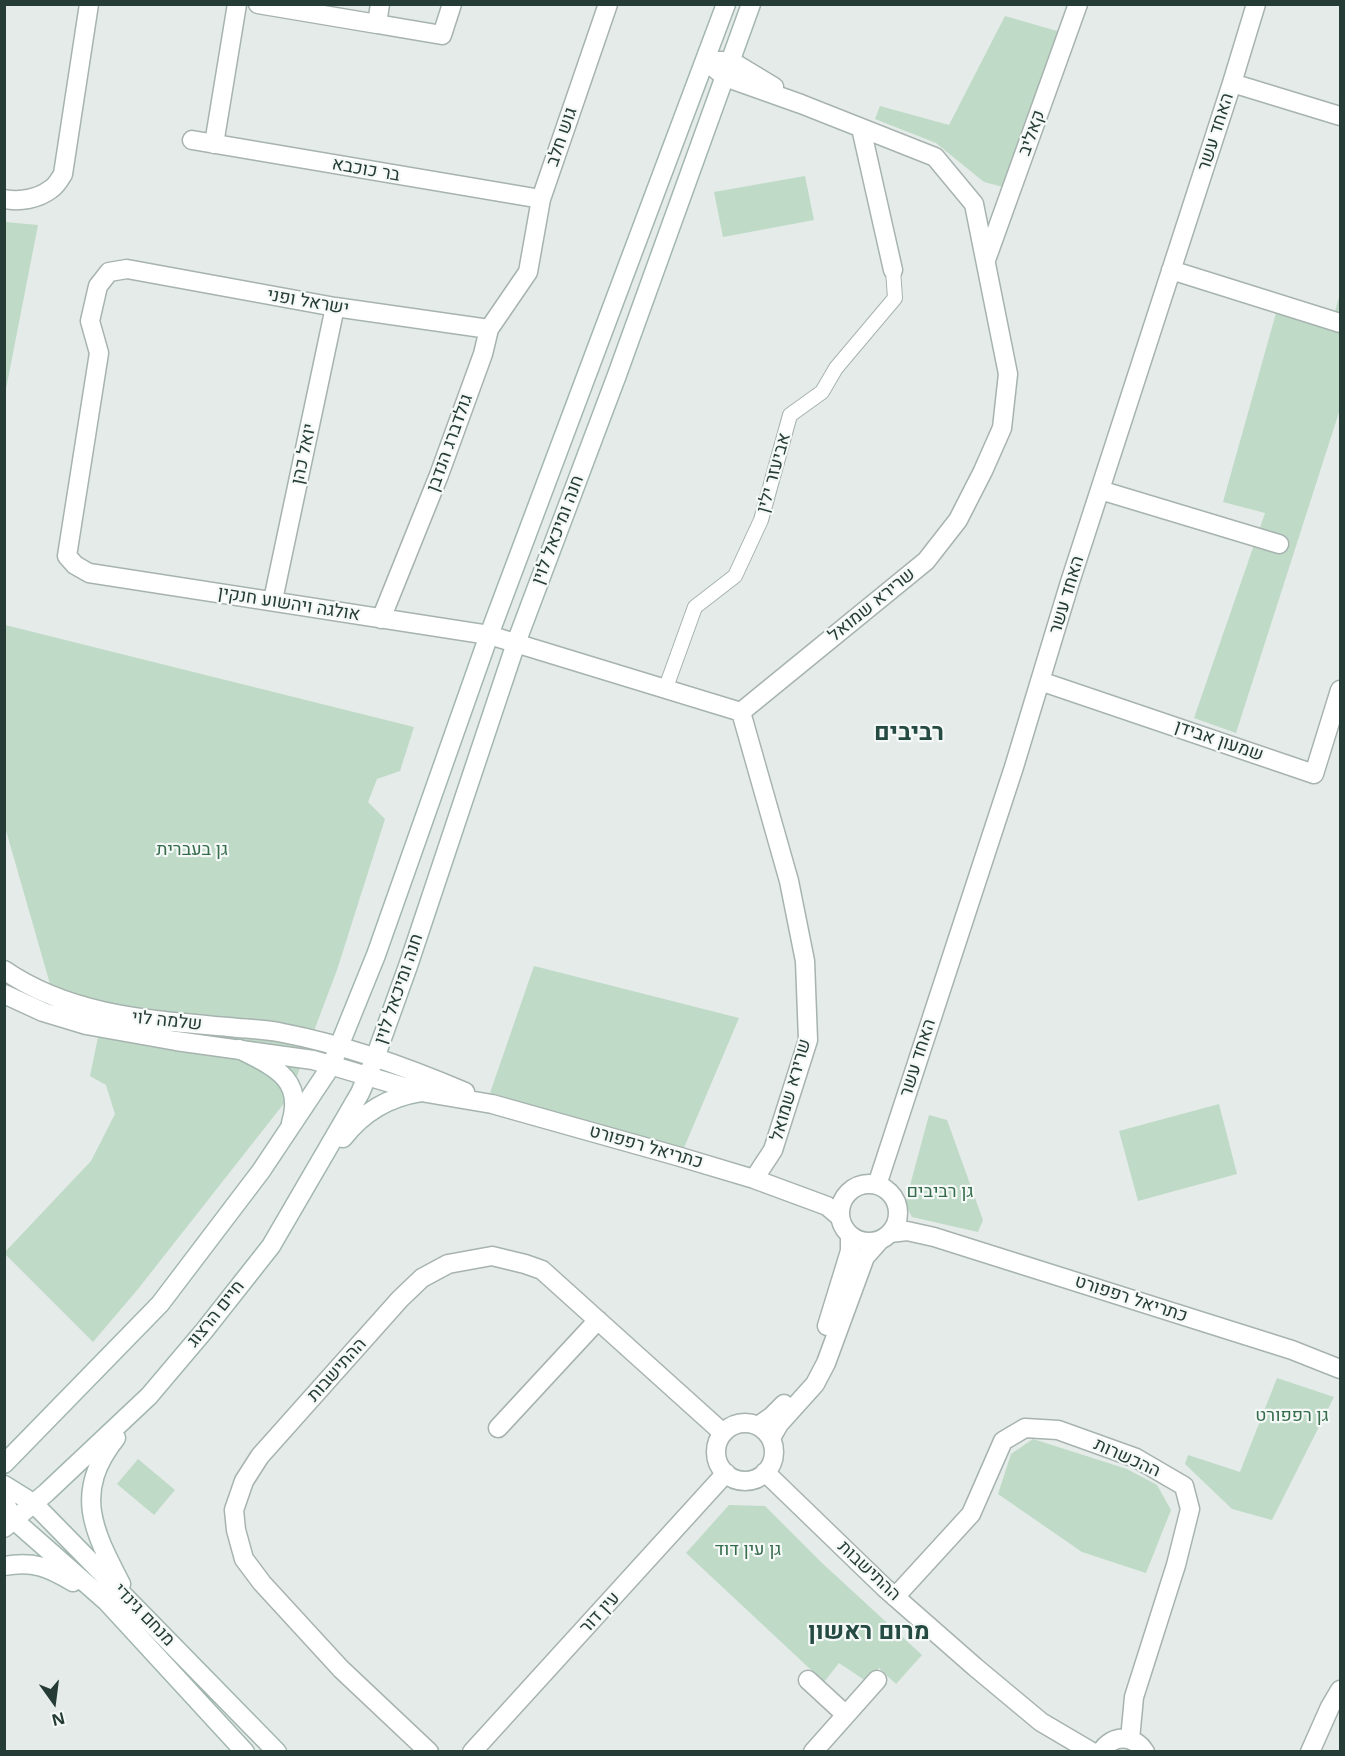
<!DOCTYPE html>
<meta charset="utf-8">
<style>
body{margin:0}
#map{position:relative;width:1345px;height:1756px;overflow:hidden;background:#e4ebe8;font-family:"Noto Sans",sans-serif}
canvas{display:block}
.frame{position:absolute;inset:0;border:6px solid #253b35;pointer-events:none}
.north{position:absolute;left:24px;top:1672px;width:60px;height:60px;-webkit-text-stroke:4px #f4f8f6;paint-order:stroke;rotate:166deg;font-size:16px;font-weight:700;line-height:24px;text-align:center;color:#253b35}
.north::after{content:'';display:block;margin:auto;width:21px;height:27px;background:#253b35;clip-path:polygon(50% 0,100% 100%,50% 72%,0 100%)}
</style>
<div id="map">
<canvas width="1345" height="1756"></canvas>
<div class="frame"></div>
<div class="north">N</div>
</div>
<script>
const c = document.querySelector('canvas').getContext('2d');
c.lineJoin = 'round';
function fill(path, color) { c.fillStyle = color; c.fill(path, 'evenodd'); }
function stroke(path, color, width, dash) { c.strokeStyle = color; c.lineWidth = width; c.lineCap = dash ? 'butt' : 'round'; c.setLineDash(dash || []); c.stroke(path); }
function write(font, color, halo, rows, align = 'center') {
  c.font = font + ' "Noto Sans",Heebo,sans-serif'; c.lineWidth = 4.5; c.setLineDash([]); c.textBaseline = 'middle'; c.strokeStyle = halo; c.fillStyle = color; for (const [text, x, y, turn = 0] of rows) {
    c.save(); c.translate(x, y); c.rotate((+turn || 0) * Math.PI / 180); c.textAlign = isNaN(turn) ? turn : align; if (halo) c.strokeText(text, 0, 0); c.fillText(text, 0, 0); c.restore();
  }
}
fill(new Path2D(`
 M 1005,16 L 1064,33 L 1011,189 L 984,182 L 936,143 L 875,119 L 880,106 L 949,125 Z
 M 805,176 L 814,220 L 723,237 L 714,192 Z
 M 5,222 L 38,225 L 5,394 L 4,222 Z
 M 1340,294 L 1340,409 L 1236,733 L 1194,718 L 1265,513 L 1223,502 L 1276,313 L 1330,329 Z
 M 5,625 L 414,727 L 400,771 L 377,779 L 368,802 L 385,819 L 337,970 L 289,1097 L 138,1289 L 93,1342 L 5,1254 L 5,1252 L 91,1161 L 115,1114 L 106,1085 L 90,1076 L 104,1008 L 50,984 L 5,827 Z
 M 534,966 L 739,1018 L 683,1150 L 490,1093 Z
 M 1219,1104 L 1237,1174 L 1138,1201 L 1119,1131 Z
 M 929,1115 L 947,1120 L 983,1220 L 978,1232 L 912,1217 L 905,1204 Z
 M 1277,1378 L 1334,1397 L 1272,1520 L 1232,1509 L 1185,1464 L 1188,1455 L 1240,1472 Z
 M 1033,1439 L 1127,1469 L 1157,1485 L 1171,1510 L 1146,1573 L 1082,1552 L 998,1494 L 1011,1454 Z
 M 138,1459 L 175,1490 L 154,1515 L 117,1484 Z
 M 729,1505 L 765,1506 L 822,1563 L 922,1655 L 896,1684 L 879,1668 L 866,1681 L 839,1663 L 824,1682 L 686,1553 Z`), '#bfdac7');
const pedestrian = new Path2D(`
 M 665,690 L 695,607 L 735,576 L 761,520 L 790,415 L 822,392 L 836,368 L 895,298 L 893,270`);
const minor = new Path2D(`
 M 258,4 L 377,24
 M 380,4 L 377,24 L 442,35 L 452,4
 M 706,61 L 725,77 L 801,104 L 935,157 L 974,204 L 1008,374 L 1002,428 L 983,471 L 958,520 L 926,561 L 741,712
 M 716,61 L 731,61 L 774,87
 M 1232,83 L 1340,116
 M 861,128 L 893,270
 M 192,140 L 541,199
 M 214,144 L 237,4
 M 4,199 C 20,202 38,199 51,189 C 56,186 60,179 63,174 L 89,4
 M 986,260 L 1078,4
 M 1171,270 L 1340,323
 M 489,329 L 335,307 L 127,269 L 109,272 L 98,286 L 90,321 L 99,353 L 67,556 L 75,565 L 89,573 L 489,635 L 741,712
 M 1100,490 L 1279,544
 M 273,600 L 335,307
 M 381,619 L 439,475 L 483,354 L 489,329 L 528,272 L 541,199 L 608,4
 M 1040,681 L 1314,774 L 1340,690
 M 741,712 L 789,881 L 805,961 L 808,1040 L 773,1150 L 754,1179
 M 4,970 C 71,1016 150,1020 228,1027 C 246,1029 265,1029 283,1033 C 345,1045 407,1067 465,1092
 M 4,994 L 43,1012 L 86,1025 L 176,1041 L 313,1060 L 421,1092 L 492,1104 L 677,1156 L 754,1179 L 819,1203 L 827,1206 L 840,1217
 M840 1213a29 29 0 1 1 58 0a29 29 0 1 1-58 0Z
 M 877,1185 L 1014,767 L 1070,582 L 1232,83 L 1256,4
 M 890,1233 L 907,1231 L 934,1237 L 1292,1350 L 1340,1369
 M 827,1326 L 850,1251 L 850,1235
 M716 1452a29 29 0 1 1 58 0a29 29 0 1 1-58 0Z
 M 758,1426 L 771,1417 L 784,1404
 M 498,1428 L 598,1320
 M 771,1438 L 779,1424 L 815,1384 L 826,1363 L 865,1257 L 880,1240
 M 765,1472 L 885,1588 L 975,1667 L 1041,1722 L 1092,1752
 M 895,1597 L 971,1514 L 1003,1441 L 1025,1428 L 1058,1430 L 1136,1458 L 1184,1486 L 1190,1509 L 1176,1565 L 1134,1697 L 1130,1739
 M 808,1680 L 846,1715
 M 429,1752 L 341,1669 L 262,1583 L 244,1559 L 236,1530 L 234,1510 L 244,1481 L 260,1456 L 400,1299 L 422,1278 L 448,1264 L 492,1256 L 525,1264 L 542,1270 L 723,1433
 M 472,1752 L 726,1473
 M 813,1752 L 877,1680
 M 1101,1752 C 1112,1734 1134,1734 1145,1752`);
const tertiary = new Path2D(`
 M 1310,1752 L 1330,1707 L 1340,1690`);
const secondary = new Path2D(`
 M 239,1049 C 272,1066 305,1078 291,1123
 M 343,1138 C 363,1112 388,1097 421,1092
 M 116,1438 C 73,1492 93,1530 121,1584
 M 4,1464 L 160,1304 L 261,1171 L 331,1066 L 376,955 L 489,635 L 726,4
 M 4,1485 L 33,1503 L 45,1515 L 277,1752
 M 4,1501 L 14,1520 L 106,1601 L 245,1752
 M 4,1528 L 46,1493 L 149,1396 L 204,1331 L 271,1246 L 360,1093 L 375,1058 L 408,966 L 516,643 L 617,375 L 751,4
 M 4,1566 C 34,1561 48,1567 73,1582`);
stroke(pedestrian, '#a7b3af', 16);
stroke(minor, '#a7b3af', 21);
stroke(tertiary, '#a7b3af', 21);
stroke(secondary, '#a3b6b0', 21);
stroke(pedestrian, '#fff', 14);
stroke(minor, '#fff', 18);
stroke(tertiary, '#fff', 18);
stroke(secondary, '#fff', 18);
write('18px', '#253b35', '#f4f8f6', [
 ["האחד עשר",1216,132,-72],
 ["קאליב",1032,133,-70],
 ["גוש חלב",562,137,-71],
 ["בר כוכבא",366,170,10],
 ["ישראל ופני",308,302,10],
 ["גולדברג הנדבן",450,443,-70],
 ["יואל כהן",304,454,-78],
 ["אביעזר ילין",774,473,-74],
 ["חנה ומיכאל לוין",558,530,-69],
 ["האחד עשר",1067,595,-73],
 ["אולגה ויהשוע חנקין",289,604,9],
 ["שרירא שמואל",872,605,-39],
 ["שמעון אבידן",1219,741,19],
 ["חנה ומיכאל לוין",399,989,-71],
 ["שלמה לוי",167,1021,6],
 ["האחד עשר",918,1058,-72],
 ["שרירא שמואל",791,1090,-74],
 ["כתריאל רפפורט",646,1147,16],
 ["כתריאל רפפורט",1131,1299,18],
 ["חיים הרצוג",216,1314,-51],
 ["ההתישבות",337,1370,-48],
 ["ההכשרות",1127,1458,24],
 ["ההתישבות",869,1571,43],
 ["עין דור",600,1613,-47],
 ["מנחם גינדי",144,1615,46]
]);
write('18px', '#356c4c', '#f4f8f6', [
 ["גן בעברית",192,850],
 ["גן רביבים",940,1192],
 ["גן רפפורט",1292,1416],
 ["גן עין דוד",748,1550]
]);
write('bold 24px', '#244a42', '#f4f8f6', [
 ["רביבים",909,733],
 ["מרום ראשון",869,1632]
]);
</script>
